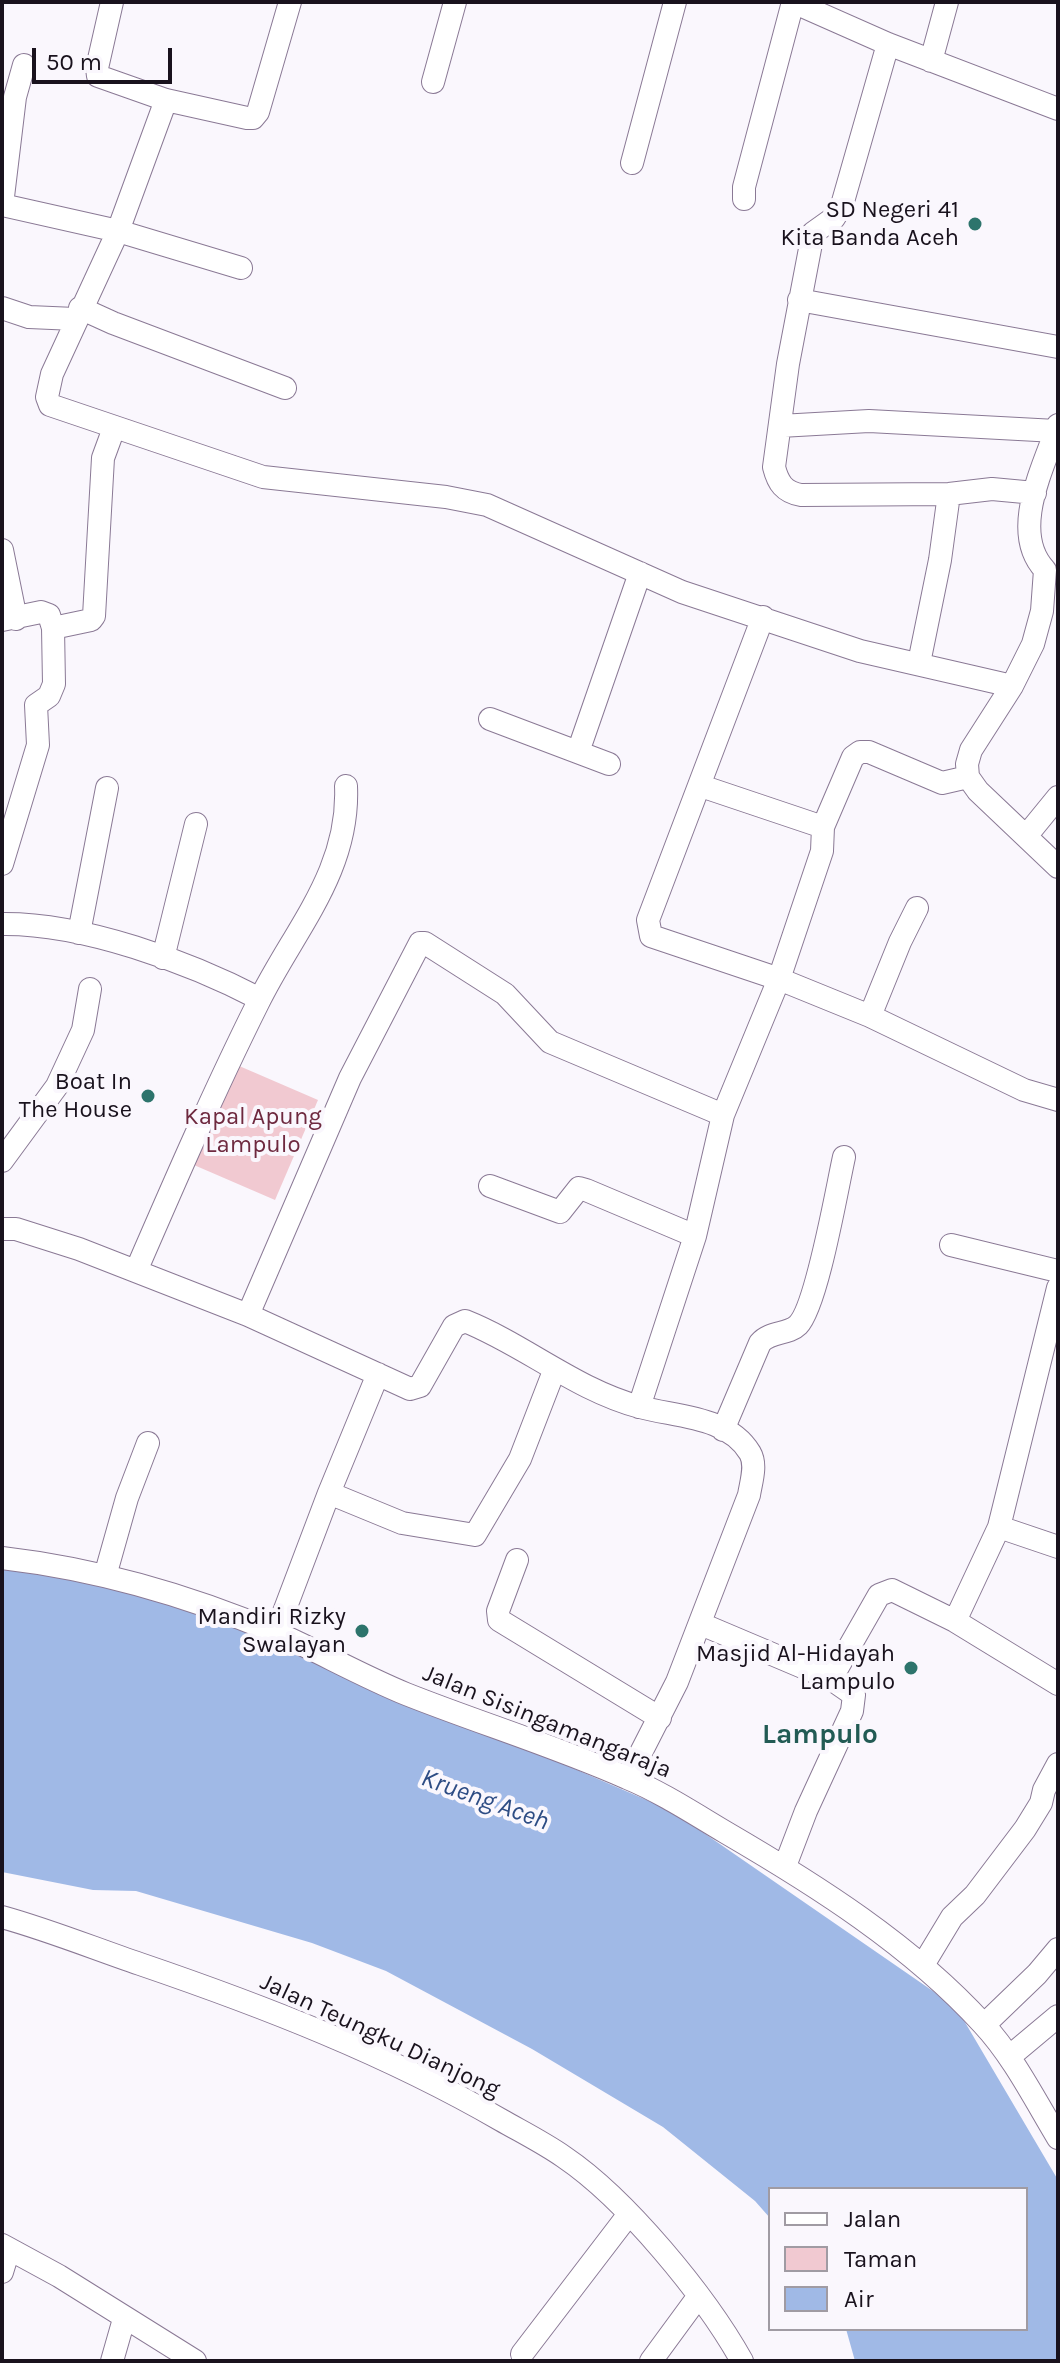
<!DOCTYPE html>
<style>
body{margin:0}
#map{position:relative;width:1060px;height:2363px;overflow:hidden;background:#faf7fd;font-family:Karla,sans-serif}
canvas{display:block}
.frame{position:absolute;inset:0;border:4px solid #19121d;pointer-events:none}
.legend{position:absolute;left:768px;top:2187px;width:260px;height:144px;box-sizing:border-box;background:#faf7fd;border:2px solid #a09ba3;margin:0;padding:10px 14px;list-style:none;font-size:24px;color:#19121d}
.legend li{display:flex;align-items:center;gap:16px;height:40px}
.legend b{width:40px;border:2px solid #a09ba3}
.scale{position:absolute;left:32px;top:48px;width:140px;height:36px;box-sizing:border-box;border:4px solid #19121d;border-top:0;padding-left:10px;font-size:24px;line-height:28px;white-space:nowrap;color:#19121d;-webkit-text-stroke:6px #faf7fd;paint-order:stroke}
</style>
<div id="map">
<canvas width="1060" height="2363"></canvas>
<div class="frame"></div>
<ul class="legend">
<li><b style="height:10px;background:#fff"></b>Jalan</li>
<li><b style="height:22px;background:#f1c9d1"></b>Taman</li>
<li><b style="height:22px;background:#a0b9e6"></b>Air</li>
</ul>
<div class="scale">50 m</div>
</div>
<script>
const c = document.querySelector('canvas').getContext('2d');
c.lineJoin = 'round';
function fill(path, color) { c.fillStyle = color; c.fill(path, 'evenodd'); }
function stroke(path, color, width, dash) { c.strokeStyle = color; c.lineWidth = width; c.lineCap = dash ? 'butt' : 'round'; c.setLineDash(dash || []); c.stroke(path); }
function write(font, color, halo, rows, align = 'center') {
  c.font = font + ' Karla,sans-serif'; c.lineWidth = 8; c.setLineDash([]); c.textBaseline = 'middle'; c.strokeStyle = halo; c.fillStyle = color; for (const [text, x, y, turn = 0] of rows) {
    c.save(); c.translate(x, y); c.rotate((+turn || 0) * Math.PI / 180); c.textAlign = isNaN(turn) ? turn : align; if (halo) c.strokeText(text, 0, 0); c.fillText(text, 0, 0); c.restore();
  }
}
fill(new Path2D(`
 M 230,1062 L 318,1100 L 275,1200 L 187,1162 Z`), '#f1c9d1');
fill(new Path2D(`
 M 2,1567 L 75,1573 L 265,1635 L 672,1811 L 956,2007 L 1058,2180 L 1058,2361 L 855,2361 L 846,2329 L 1026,2329 L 1026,2189 L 770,2189 L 770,2218 L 755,2201 L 663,2127 L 532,2049 L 386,1971 L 312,1943 L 136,1891 L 93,1890 L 2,1872 Z`), '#a0b9e6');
const minor = new Path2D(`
 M 112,2 L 97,68 L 98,76 L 166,100 L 247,118 L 253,118 L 258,112 L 290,2
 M 793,2 L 888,44 L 1058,109
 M 888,44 L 842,205 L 834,218 L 813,233 L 788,364 L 774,467 C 778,483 784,492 801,495 L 949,494 L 992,489 L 1035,493
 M 931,61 L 947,2
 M 433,82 L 455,2
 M 166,100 L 118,231 L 52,374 L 47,397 L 50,405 L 263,477 L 446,497 L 487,505 L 682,592 L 860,651 L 1012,686
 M 632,163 L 675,2
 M 744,199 L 744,187 L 793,2
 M 2,205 L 118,231 L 241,268
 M 2,205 L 15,97 L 24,65
 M 799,300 L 1058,347
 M 2,308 L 29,317 L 75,319
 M 80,308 L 113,323 L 285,388
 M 1058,425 C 1044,466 1009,532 1045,570 L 1042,611 L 1033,644 L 1012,686 L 971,750 L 967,764 L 968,777 L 978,791 L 1058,867
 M 780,426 L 869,421 L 1056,431
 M 2,550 L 16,619
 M 763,617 L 648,920 L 651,936 L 779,979 L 870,1016 L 1024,1090 L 1058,1100
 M 2,620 L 41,612 L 49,615 L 53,628
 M 919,663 L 940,560 L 949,494
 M 490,719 L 609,764
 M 578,752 L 640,573
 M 701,786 L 823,827
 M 1027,835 L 1058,797
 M 2,864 L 38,745 L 36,705 L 49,696 L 54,684 L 53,628 L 91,620 L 94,616 L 103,458 L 114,428
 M 2,924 C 83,923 189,962 260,999
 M 79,933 L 107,788
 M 163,958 L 196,824
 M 870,1016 L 900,942 L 917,908
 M 2,1161 L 57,1086 L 83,1030 L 90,989
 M 490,1186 L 560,1212 L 579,1188 L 586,1190 L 695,1236
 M 2,1229 L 16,1229 L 79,1249 L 248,1315 L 410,1389 L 420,1386 L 454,1326 L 465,1321 C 525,1345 576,1390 640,1407 C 676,1417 728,1416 750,1453 C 757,1465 751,1482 749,1495 L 677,1682 L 628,1778
 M 951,1245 L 1058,1271
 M 136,1271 C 175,1181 214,1091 258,1003 C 293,931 350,872 346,786
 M 248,1315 L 350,1078 L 420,943 L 425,943 L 505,994 L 550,1042 L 723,1115
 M 639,1407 L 695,1236 L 723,1115 L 779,979 L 822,851 L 823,827 L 853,757 L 860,752 L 869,752 L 942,783 L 968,777
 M 723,1430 L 760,1343 C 770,1331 788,1335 798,1325 C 817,1306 837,1188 844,1157
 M 329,1493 L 402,1523 L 475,1535 L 520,1459 L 554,1371
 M 999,1527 L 1058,1547
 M 2,1558 C 96,1569 190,1596 277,1633 C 320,1652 362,1676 406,1694 C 479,1723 555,1746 627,1778 C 661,1792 693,1813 725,1832 C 816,1885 911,1945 983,2024 C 1013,2056 1035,2100 1058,2138
 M 517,1560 L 498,1611 L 499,1620 L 660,1718
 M 105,1576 L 127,1498 L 148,1443
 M 955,1621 L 999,1527 L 1058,1288
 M 701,1624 L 831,1679 L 854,1695 L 852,1711 L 806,1811 L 785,1866
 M 276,1633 L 329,1493 L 378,1374
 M 831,1679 L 879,1595 L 892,1590 L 955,1621 L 1058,1684
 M 2,1917 C 49,1930 93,1948 140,1964 C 263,2006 387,2054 501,2120 C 522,2132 544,2143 564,2157 C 626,2199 705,2295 742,2361
 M 923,1965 L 952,1917 L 975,1895 L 1025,1829 L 1041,1803 L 1044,1790 L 1058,1764
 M 984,2025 L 1037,1974 L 1058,1949
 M 1009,2057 L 1058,2016
 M 2,2245 L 59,2276 L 195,2361
 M 2,2272 L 9,2249
 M 522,2354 L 629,2214
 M 112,2361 L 124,2319
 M 651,2361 L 698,2297`);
stroke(minor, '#8a7995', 24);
stroke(minor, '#fff', 22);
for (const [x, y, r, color] of [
 [975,224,8,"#2d746c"],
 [148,1096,8,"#2d746c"],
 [362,1631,8,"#2d746c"],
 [911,1668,8,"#2d746c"]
]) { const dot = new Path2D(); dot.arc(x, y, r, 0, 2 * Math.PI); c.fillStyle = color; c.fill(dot); stroke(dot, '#faf7fd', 3); }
write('24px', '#19121d', '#faf7fd', [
 ["SD Negeri 41",959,210],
 ["Kita Banda Aceh",959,238],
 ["Boat In",132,1082],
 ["The House",132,1110],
 ["Mandiri Rizky",346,1617],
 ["Swalayan",346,1645],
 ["Masjid Al-Hidayah",895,1654],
 ["Lampulo",895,1682]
], 'right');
write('24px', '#6e293f', '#faf7fd', [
 ["Kapal Apung",253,1117],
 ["Lampulo",253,1145]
]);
write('24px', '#19121d', '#faf7fd', [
 ["Jalan Sisingamangaraja",547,1722,22],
 ["Jalan Teungku Dianjong",380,2036,25]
]);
write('italic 26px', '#2d4c84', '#faf7fd', [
 ["Krueng Aceh",485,1800,20]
]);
write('bold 28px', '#225b54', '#faf7fd', [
 ["Lampulo",820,1735]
]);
</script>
